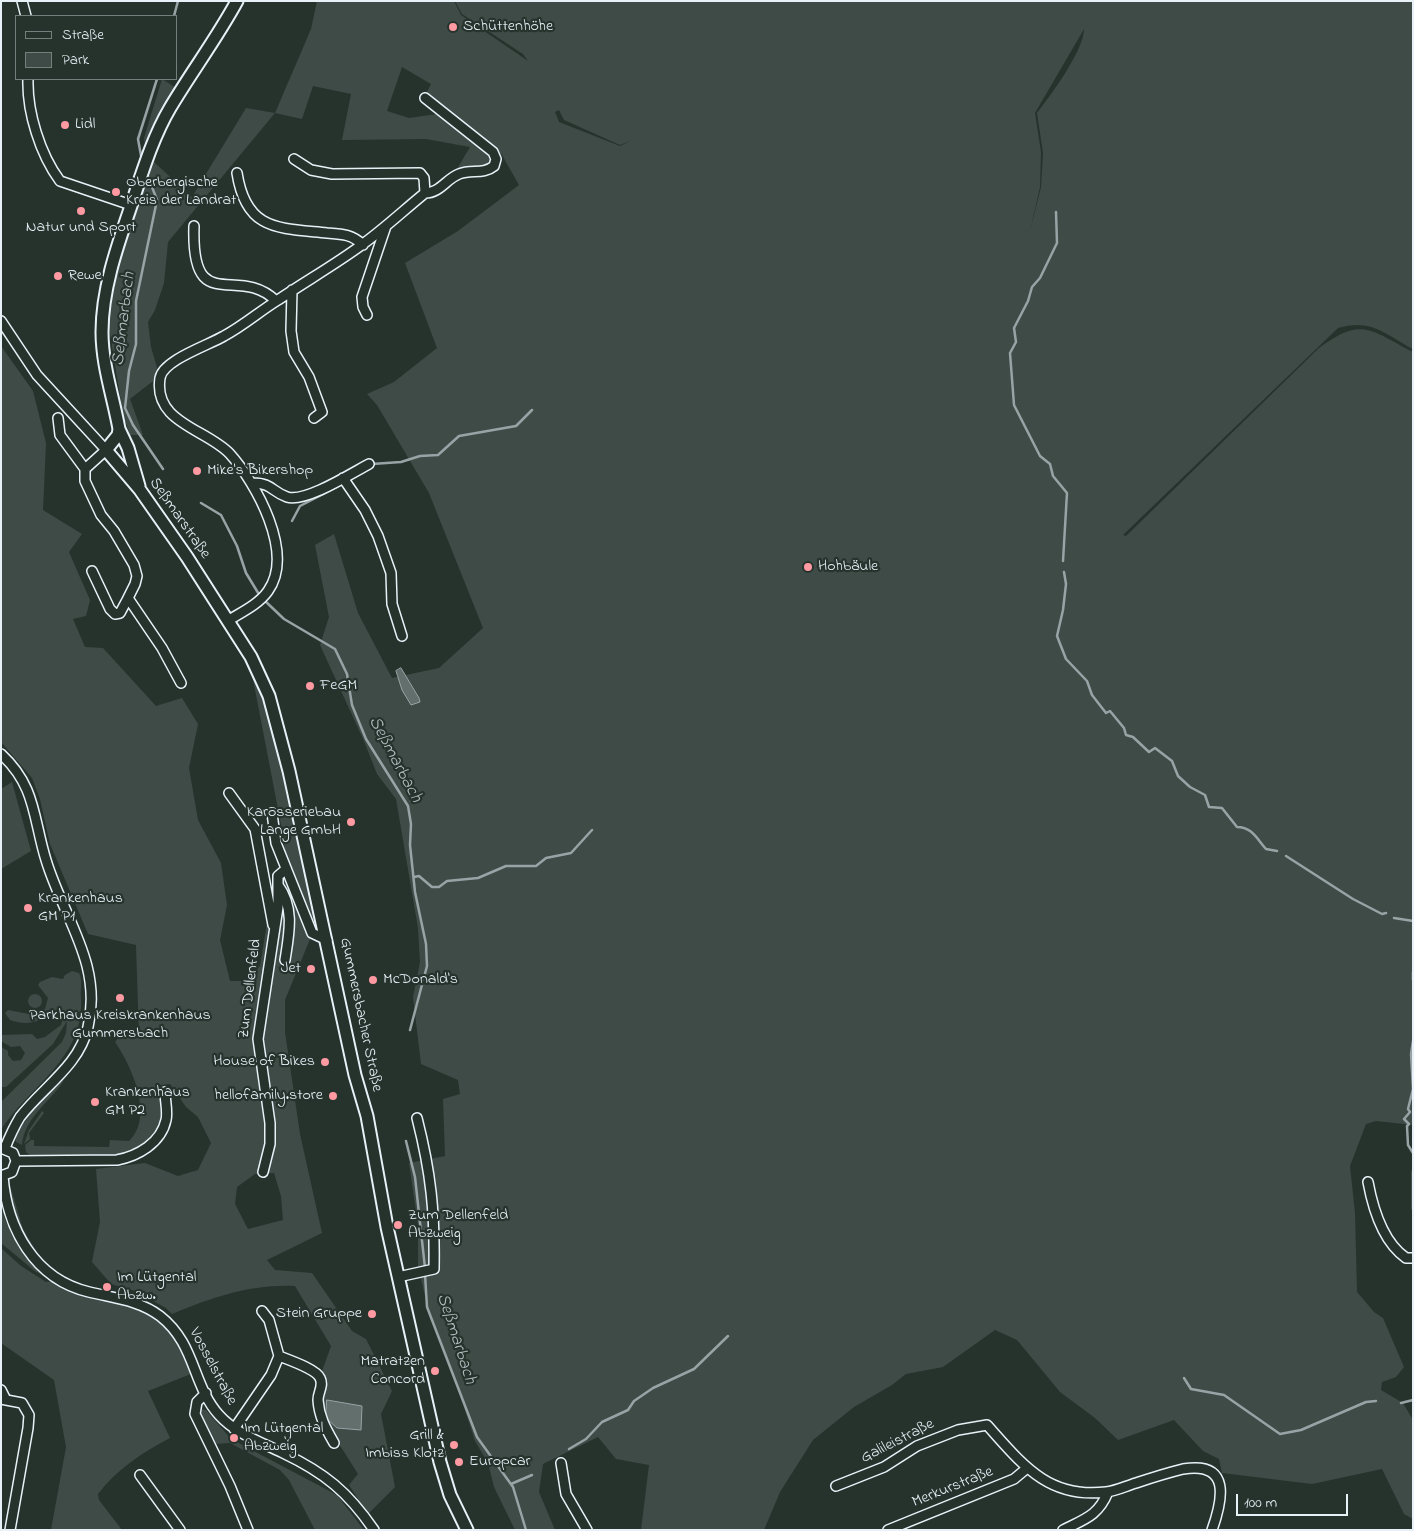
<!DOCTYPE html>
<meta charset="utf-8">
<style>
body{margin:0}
#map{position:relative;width:1414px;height:1531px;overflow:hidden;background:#26332d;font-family:"Indie Flower",sans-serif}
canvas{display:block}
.frame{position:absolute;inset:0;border:2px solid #e8f1f8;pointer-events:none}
.legend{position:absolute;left:15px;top:15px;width:162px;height:65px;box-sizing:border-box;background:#26332d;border:1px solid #747f7e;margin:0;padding:6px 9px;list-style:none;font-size:15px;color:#e8f1f8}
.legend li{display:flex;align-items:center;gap:10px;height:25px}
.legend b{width:25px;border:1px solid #747f7e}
.scale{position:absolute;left:1236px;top:1494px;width:112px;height:22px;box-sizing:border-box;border:2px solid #e8f1f8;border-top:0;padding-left:6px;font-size:15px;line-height:18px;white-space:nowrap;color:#e8f1f8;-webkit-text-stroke:4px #26332d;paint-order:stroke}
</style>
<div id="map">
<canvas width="1414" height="1531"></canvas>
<div class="frame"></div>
<ul class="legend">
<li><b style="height:6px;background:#26332d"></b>Straße</li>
<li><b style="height:14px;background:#3e4b47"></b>Park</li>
</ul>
<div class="scale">100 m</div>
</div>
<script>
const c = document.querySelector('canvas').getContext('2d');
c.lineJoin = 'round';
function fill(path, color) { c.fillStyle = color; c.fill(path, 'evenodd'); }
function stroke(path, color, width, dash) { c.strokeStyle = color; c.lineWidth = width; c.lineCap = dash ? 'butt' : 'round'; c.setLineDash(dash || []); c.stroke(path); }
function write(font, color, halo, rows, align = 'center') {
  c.font = font + ' "Indie Flower",sans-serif'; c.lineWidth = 4.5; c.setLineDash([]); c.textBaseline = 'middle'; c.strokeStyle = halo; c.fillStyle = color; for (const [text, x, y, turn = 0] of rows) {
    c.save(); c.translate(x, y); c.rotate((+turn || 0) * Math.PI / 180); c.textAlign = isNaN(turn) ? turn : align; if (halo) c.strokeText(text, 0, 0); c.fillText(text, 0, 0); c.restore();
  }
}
fill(new Path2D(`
 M 317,1 L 454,1 L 461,15 L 528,61 L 523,54 L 462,14 L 455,1 L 1413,1 L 1413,349 C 1385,334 1371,318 1338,328 L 1123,535 L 1126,536 L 1319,348 C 1362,316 1370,330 1413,352 L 1413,1125 L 1376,1121 L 1366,1124 L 1350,1166 L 1355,1213 L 1357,1292 L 1374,1312 L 1383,1318 L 1404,1367 L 1396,1377 L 1382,1382 L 1381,1390 L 1403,1403 L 1413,1420 L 1413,1519 L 1404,1514 L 1382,1469 L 1312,1484 L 1222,1473 L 1219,1459 L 1203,1451 L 1174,1420 L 1118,1440 L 1095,1418 L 1060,1392 L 1017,1340 L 995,1330 L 943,1367 L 906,1374 L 892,1385 L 854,1407 L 813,1440 L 780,1492 L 764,1530 L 641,1530 L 649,1465 L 616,1459 L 598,1437 L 543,1464 L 539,1492 L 555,1530 L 515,1530 L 494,1487 L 488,1463 L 475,1441 L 451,1367 L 430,1318 L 418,1266 L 418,1225 L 409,1163 L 445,1156 L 443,1099 L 460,1094 L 458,1080 L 421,1064 L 413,997 L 420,962 L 418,928 L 396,799 L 377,774 L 364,741 L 320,645 L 329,617 L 315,545 L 334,534 L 358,613 L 392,678 L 439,668 L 483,628 L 429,493 L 377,405 L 367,394 L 394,382 L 437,348 L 405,263 L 458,231 L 519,185 L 502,155 L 489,142 L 426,94 L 431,84 L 402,67 L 387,111 L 409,118 L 437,114 L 493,155 C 486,171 473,170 457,169 L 470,147 L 426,139 L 342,140 L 351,94 L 313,86 L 302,119 L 275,113 L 168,242 L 164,283 L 155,310 L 148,322 L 151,347 L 157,368 L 153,381 L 130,399 L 143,435 L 130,435 L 123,415 L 108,321 L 118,268 L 136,207 L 154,162 L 192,197 L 246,108 L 275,113 L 311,29 ZM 1084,29 C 1084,50 1051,95 1037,113 L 1043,153 L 1041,187 L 1030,231 L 1040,187 L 1041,152 L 1035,113 ZM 559,110 L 564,120 L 620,145 L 630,141 L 620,146 L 559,122 L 555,112 Z
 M 162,79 L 176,88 L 153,127 L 145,147 L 144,138 Z
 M 1,346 L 33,391 L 46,443 L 43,510 L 82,534 L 69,552 L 90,600 L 86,616 L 73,619 L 85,647 L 103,648 L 156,706 L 182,698 L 198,724 L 189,768 L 198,820 L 221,863 L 227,905 L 220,940 L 230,981 L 243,981 L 260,966 L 273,886 L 288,876 L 283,835 L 252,674 L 268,707 L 317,922 L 285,1000 L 285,1032 L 300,1134 L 322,1233 L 267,1260 L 275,1270 L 312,1273 L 352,1331 L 366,1339 L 392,1391 L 381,1414 L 395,1487 L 368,1514 L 349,1485 L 358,1474 L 322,1417 L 321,1374 L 331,1346 L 295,1286 C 251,1284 213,1297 172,1314 L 166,1308 L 135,1291 L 111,1284 L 92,1262 L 100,1222 L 96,1169 L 145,1163 L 178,1176 L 198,1170 L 211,1143 L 198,1117 L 186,1107 L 170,1084 L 160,1085 L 161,1124 L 149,1143 L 123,1157 L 30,1155 L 26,1152 L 25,1145 L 31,1140 L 34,1140 L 34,1146 L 109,1147 L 110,1140 L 129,1141 C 155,1117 131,1065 115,1042 L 119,1037 L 139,1037 L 136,945 L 88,934 L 50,844 L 40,799 L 32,778 L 1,742 ZM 274,1173 L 281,1196 L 283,1220 L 248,1229 L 235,1204 L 237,1187 L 255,1174 Z
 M 12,782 L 31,851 L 1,869 L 1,789 Z
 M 72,971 L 79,973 C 83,980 80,990 81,999 C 84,1059 30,1085 1,1130 L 1,1102 L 62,1042 L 66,1033 L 67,1021 L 53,1044 L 6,1087 L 1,1087 L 1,1047 L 8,1051 L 8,1055 L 13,1061 L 21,1060 L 25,1053 L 20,1046 L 11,1047 L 1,1041 L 1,1035 L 32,1034 L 37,1039 L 45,1037 L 61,1025 L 65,1011 L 55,1010 C 41,1021 29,1027 10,1020 L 5,1013 L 8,1010 L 29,1014 L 45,1009 L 48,998 L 38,985 L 40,982 L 52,977 L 63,979 L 65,975 Z
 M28 1001a7 7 0 1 1 14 0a7 7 0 1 1-14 0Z
 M 66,1076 C 55,1099 24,1116 22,1145 L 16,1142 L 15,1137 L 31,1112 Z
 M 42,1111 L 44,1113 L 29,1133 L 30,1139 L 24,1144 L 29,1130 Z
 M 11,1189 L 23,1229 L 42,1261 C 23,1241 12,1216 9,1190 Z
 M 1,1208 C 13,1244 23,1250 46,1276 L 36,1272 L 1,1243 Z
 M 1,1248 L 21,1266 L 46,1282 C 59,1280 69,1291 81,1294 C 140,1312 168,1308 191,1374 L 148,1391 L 170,1438 C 143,1452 116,1470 98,1494 L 99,1500 L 122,1530 L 51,1530 L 66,1447 L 54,1380 L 1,1343 Z
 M 201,1409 L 206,1410 L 231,1439 L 337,1495 L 364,1530 L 315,1530 L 289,1480 L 280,1470 L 230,1443 L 214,1444 L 200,1414 Z`), '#3e4b47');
const water = new Path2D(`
 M 401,668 L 419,698 L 420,702 L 411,705 L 402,690 L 396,671 Z
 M 327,1400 L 362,1406 L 361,1430 L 337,1428 L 326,1418 Z`);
fill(water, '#636f6d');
stroke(water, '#98a3a5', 1);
stroke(new Path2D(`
 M 174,16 L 178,1
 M 142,161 L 138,139 L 157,79
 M 147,174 L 157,200 L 136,301 L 136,344 L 129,371 L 125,408 L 133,425 L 163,469
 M 1056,212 L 1057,243 L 1040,278 L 1032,287 L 1028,301 L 1014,328 L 1016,342 L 1010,353 L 1014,405 L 1040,456 L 1050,464 L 1053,476 L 1067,493 L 1063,561
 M 372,464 L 401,462 L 420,456 L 438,455 L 459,436 L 516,426 L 532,410
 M 201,503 L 221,515 L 237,546 L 246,573 L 260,596
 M 292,521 L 300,506 L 337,487
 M 1064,572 L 1066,584 L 1063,610 L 1057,636 L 1066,659 L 1087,681 L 1092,695 L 1106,713 L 1110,711 L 1124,728 L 1126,735 L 1133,737 L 1149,752 L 1155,748 L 1172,761 L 1178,776 L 1190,787 L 1205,795 L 1209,807 L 1222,808 L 1237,827 C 1252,827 1257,839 1266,849 L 1277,851
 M 264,600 L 284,619 L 335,649 L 347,674 L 352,705 L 366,739 L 408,806 L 411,824 L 410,845 L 415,892 L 426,944 L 427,966 L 410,1030
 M 1286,856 L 1353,899 L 1382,914 L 1386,913
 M 414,877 L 419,876 L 432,887 L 439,887 L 447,881 L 478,878 L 506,866 L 536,866 L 546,858 L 571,853 L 592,830
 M 1394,918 L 1413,921
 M 1413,972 L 1413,980
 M 1413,1041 L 1411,1054 L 1413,1089 L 1408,1109 L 1410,1112 L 1404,1119 L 1409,1124 L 1407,1126 L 1408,1145 L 1413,1153
 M 406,1141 L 415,1177 L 425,1268
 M 1413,1171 L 1413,1209
 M 425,1274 L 427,1307 L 477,1437 L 513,1487 L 526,1530
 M 1184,1378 L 1191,1389 L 1224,1395 L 1280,1434 L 1301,1430 L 1366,1402 L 1376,1401
 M 1401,1403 L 1413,1400
 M 569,1449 L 586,1439 L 602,1422 L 628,1410 L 634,1401 L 653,1388 L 694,1369 L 728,1336
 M 511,1484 L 532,1475`), '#98a3a5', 2.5);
const minor = new Path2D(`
 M 22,1 L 26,16
 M 28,79 C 27,112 40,154 60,181 L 131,205
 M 294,159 L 311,170 L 332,174 L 420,173 L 424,178 L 425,193
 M 237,173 C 246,231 278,228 327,233 C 341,234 352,234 363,245
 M 194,226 C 191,319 238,263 276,301
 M 292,290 L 291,331 L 294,352 L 309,377 L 322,412 L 314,418
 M 367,315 L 363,307 L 362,297 L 386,226
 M 1,321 L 37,375 L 106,450 L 85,469 L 60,435 L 58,418
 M 85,469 L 85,481 L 101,515 L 114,531 L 134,565 L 137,576 L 135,584 L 128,598 L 162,648 L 181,683
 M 343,478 L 365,510 L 378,536 L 391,573 L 392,604 L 402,636
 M 253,483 C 272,483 272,492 287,497 C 305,503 352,473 369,464
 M 92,571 L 110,609 L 115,614 L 120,613 L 128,598
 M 229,620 C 242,612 259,604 268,591 C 295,553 256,483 230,454 C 207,429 153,423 160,378 C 163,360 209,345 224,336 C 243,326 260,311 278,300 C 306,281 336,264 363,244 C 385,228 404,210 425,193 C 440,193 446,179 459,174 C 472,169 483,175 494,166 L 496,159 L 493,152 L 425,98
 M 1,754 C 36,786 33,818 46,860 C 63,917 103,964 88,1027 C 79,1066 43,1087 20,1117 C 14,1127 9,1138 5,1148
 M 229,793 L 255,829 L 273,925
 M 272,813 L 276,843 L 312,933 L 327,940
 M 278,885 C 295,908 289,934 285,960
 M 1,1148 L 13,1153 L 16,1161 L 12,1172 L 1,1176
 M 16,1161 L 117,1160 C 138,1156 161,1143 166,1120 C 168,1112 165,1100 165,1092
 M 263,1172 L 270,1144 L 270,1123 L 258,1039 L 278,907 L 278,876 L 285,870
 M 3,1176 C 7,1228 34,1279 89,1292 C 113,1298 139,1300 160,1316 C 196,1344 192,1385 219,1415 C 236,1434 261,1442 283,1453 C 325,1473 348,1492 374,1530
 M 1368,1182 C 1373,1209 1383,1242 1406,1258 L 1413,1258
 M 398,1277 L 434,1269 C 435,1212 431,1173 417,1118
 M 262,1311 L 269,1320 L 279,1356
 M 1,1390 L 6,1400
 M 206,1393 L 197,1402 L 195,1414 L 230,1486 L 248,1530
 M 1,1399 L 22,1403 L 29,1415 L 28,1428 L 10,1530
 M 234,1429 L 271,1375 L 279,1356 C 289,1360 316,1369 320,1378 C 324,1386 318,1392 318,1400 C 319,1417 326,1429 334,1443
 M 561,1463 L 566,1494 L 587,1530
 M 140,1475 L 180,1530
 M 836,1486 L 884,1467 L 917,1446 L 958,1430 L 987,1425 C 1022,1464 1048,1499 1106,1492 C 1116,1491 1126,1486 1136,1483 C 1151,1478 1167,1473 1183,1469 C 1231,1461 1223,1499 1212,1530
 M 888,1530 L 1014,1479 L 1026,1469
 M 1063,1530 C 1085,1519 1098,1516 1108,1492`);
const major = new Path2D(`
 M 237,1 C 217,38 192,71 170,108 C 153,137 143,170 132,203 C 118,244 102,288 102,332 C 102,365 113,396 119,429 L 118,435 L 106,450 L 140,490 L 187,557 L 251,657 L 269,696 L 289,771 L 355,1075 L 367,1116 L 387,1227 L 440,1462 L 450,1495 L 467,1530
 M 119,429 L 128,448 L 139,486`);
stroke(minor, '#e8f1f8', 12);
stroke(major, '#e8f1f8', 15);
stroke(minor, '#26332d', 9);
stroke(major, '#26332d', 11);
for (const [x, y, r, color] of [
 [453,27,5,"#ff9aa2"],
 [65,125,5,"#ff9aa2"],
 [116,192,5,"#ff9aa2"],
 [81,211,5,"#ff9aa2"],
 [58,276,5,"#ff9aa2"],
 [197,471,5,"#ff9aa2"],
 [808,567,5,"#ff9aa2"],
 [310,686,5,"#ff9aa2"],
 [351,822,5,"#ff9aa2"],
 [28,908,5,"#ff9aa2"],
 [311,969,5,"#ff9aa2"],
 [373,980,5,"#ff9aa2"],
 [120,998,5,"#ff9aa2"],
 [325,1062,5,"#ff9aa2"],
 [333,1096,5,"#ff9aa2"],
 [95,1102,5,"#ff9aa2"],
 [398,1225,5,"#ff9aa2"],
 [107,1287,5,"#ff9aa2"],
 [372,1314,5,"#ff9aa2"],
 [435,1371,5,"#ff9aa2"],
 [234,1438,5,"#ff9aa2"],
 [454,1445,5,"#ff9aa2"],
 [459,1462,5,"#ff9aa2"]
]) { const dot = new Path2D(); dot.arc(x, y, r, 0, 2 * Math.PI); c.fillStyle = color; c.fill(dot); stroke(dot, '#26332d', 2); }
write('16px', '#e8f1f8', '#26332d', [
 ["Schüttenhöhe",463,27],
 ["Lidl",75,125],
 ["Oberbergische",126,183],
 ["Kreis der Landrat",126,201],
 ["Natur und Sport",81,228,"center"],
 ["Rewe",68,276],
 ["Mike's Bikershop",207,471],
 ["Hohbäule",818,567],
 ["FeGM",320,686],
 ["Karosseriebau",341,813,"right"],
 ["Lange GmbH",341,831,"right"],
 ["Krankenhaus",38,899],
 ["GM P1",38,917],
 ["Jet",301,969,"right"],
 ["McDonald's",383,980],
 ["Parkhaus Kreiskrankenhaus",120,1016,"center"],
 ["Gummersbach",120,1034,"center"],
 ["House of Bikes",315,1062,"right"],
 ["Krankenhaus",105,1093],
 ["GM P2",105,1111],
 ["hellofamily.store",323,1096,"right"],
 ["Zum Dellenfeld",408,1216],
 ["Abzweig",408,1234],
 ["Im Lütgental",117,1278],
 ["Abzw.",117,1296],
 ["Stein Gruppe",362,1314,"right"],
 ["Matratzen",425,1362,"right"],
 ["Concord",425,1380,"right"],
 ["Im Lütgental",244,1429],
 ["Abzweig",244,1447],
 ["Grill &",444,1436,"right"],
 ["Imbiss Klotz",444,1454,"right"],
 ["Europcar",469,1462]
], 'left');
write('16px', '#e8f1f8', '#26332d', [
 ["Seßmarstraße",179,519,55],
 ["Zum Dellenfeld",251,989,-83],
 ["Gummersbacher Straße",360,1015,78],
 ["Vosselstraße",212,1367,62],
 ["Galileistraße",898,1442,-27],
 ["Merkurstraße",953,1488,-22]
]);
write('italic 18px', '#b3bdc0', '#26332d', [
 ["Seßmarbach",125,319,-83],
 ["Seßmarbach",394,760,62],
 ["Seßmarbach",455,1339,72]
]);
</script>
